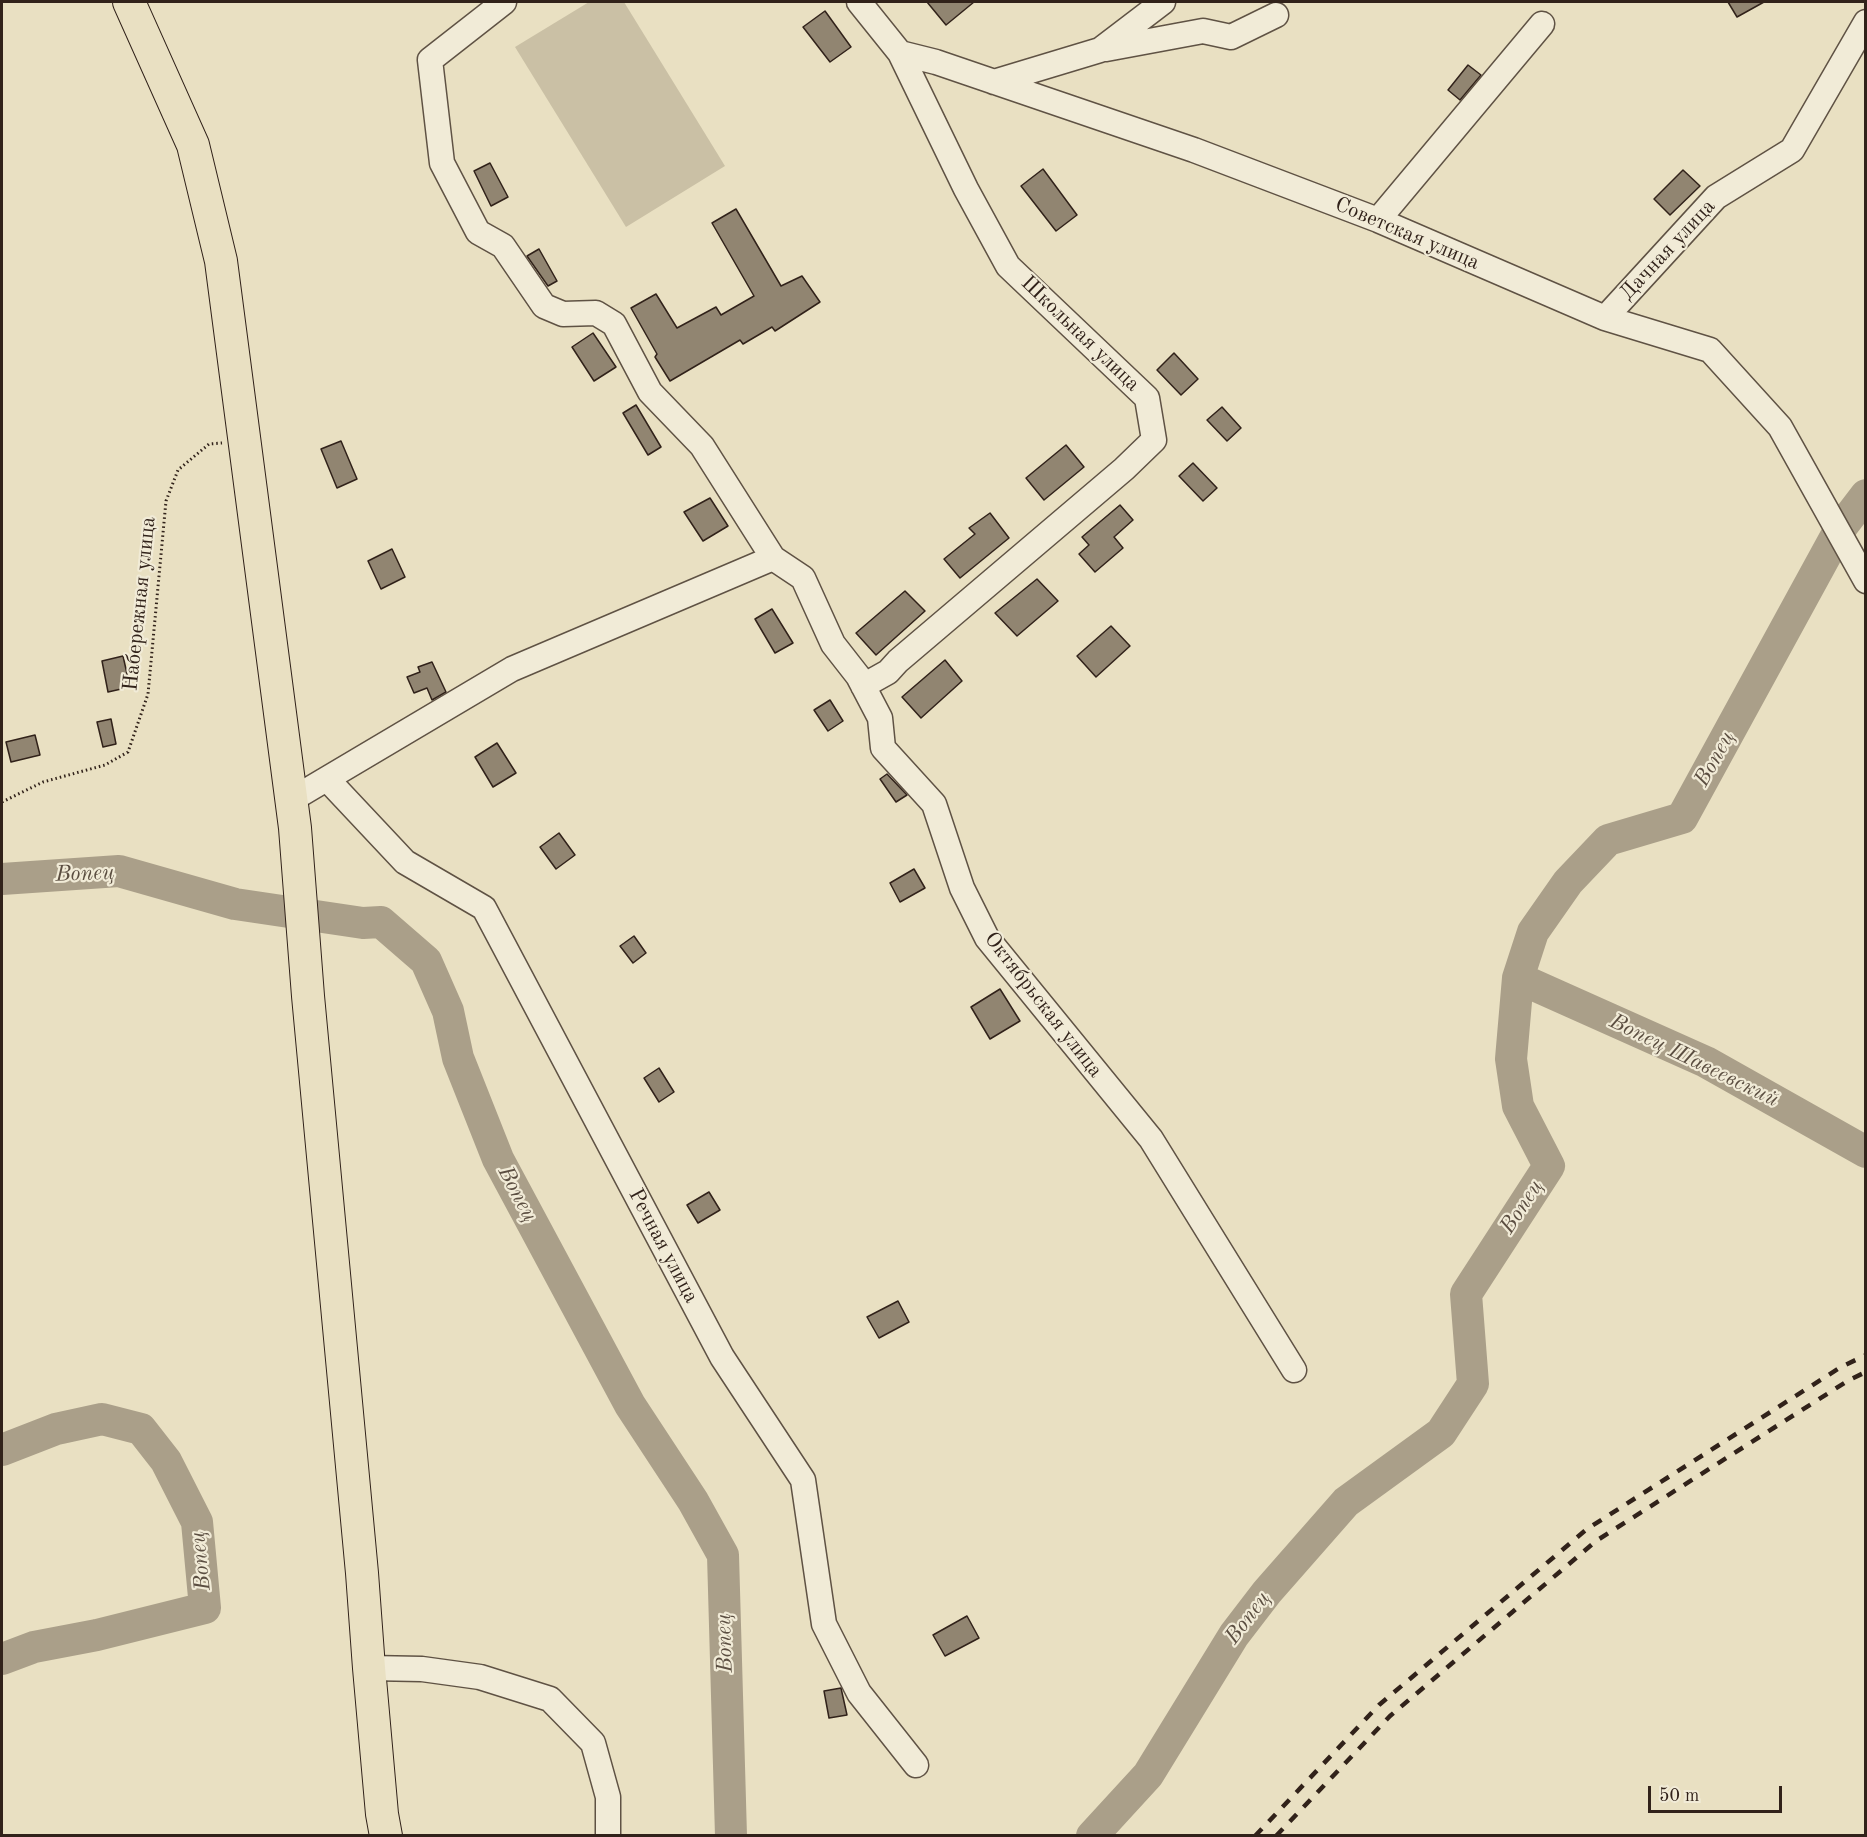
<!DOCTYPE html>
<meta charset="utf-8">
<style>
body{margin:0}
#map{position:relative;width:1867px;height:1837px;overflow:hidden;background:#e9e0c2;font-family:"Old Standard TT",serif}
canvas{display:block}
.frame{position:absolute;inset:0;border:3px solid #31221a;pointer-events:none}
.scale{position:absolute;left:1648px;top:1786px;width:134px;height:27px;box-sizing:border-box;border:3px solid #31221a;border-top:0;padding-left:8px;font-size:18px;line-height:21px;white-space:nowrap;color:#31221a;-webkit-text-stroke:4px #f1ebd7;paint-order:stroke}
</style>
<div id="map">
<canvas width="1867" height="1837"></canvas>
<div class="frame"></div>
<div class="scale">50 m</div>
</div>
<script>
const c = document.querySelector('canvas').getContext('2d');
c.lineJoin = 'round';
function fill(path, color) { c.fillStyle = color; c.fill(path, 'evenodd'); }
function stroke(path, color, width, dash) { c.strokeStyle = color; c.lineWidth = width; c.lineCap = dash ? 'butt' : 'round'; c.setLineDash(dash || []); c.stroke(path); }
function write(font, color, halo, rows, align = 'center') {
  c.font = font + ' "Old Standard TT",serif'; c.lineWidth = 4.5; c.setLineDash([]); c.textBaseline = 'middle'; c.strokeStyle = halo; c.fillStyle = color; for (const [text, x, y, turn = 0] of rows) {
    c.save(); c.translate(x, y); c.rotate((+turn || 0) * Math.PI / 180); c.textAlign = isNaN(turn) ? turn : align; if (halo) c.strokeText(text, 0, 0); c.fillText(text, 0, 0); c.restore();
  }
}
fill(new Path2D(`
 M 589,2 L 624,2 L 725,166 L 626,227 L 515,47 Z`), '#cac0a5');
stroke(new Path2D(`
 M 2,879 L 119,871 L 235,904 L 363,923 L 381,922 L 426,961 L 448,1011 L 458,1058 L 498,1159 L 630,1405 L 693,1501 L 723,1555 L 731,1836
 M 1518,978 L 1706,1062 L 1866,1152
 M 2,1450 L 56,1429 L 102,1419 L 141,1429 L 166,1461 L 197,1522 L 205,1608 L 97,1635 L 34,1647 L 2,1659
 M 1092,1836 L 1148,1775 L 1234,1635 L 1267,1592 L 1346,1502 L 1441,1433 L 1473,1384 L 1466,1294 L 1549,1166 L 1518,1106 L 1511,1059 L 1518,978 L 1533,932 L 1568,882 L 1608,840 L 1682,818 L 1840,529 L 1866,495`), '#aa9f89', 32);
const building = new Path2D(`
 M 927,2 L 974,2 L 946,25 Z
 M 1728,2 L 1764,2 L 1737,17 Z
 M 825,11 L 851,47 L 830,62 L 803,27 Z
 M 1468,65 L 1481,75 L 1460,100 L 1448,90 Z
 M 490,163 L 508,197 L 491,206 L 474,171 Z
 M 1043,169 L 1077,215 L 1056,231 L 1021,186 Z
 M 1683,170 L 1700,186 L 1670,215 L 1654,199 Z
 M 736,209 L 781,286 L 802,276 L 820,302 L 775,331 L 772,327 L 743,344 L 740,340 L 670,381 L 655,357 L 657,354 L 631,308 L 656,294 L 677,328 L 716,307 L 721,315 L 754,296 L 712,223 Z
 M 539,249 L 557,281 L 548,286 L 527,256 Z
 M 593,333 L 616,367 L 594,381 L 572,347 Z
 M 1174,353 L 1198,379 L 1181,395 L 1157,370 Z
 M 636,405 L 661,447 L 648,455 L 623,413 Z
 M 1222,407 L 1241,428 L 1227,441 L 1207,420 Z
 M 341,441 L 357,479 L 337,488 L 321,449 Z
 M 1066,445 L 1084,467 L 1044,500 L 1026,478 Z
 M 1193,463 L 1217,488 L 1203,501 L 1179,476 Z
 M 710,498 L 728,526 L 703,541 L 684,512 Z
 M 1120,505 L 1133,520 L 1114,537 L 1123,548 L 1095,572 L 1079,554 L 1089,545 L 1082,537 Z
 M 990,513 L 1009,538 L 960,578 L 944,559 L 975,534 L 969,528 Z
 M 392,549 L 405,577 L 381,589 L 368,561 Z
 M 1037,579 L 1058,601 L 1017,636 L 995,613 Z
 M 905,591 L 925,611 L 876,655 L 856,633 Z
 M 772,609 L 793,643 L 775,653 L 755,619 Z
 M 1111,626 L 1130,646 L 1096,677 L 1077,656 Z
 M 123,656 L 130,687 L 108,692 L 102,661 Z
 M 945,660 L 962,681 L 921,718 L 902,697 Z
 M 432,662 L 446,692 L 432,700 L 427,688 L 414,693 L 407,677 L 420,672 L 418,667 Z
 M 830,700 L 843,721 L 828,731 L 814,710 Z
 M 111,719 L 116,744 L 103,747 L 97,722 Z
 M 35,735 L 40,755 L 11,762 L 6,742 Z
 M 497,743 L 516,773 L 493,787 L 475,757 Z
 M 887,774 L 907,795 L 896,802 L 880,779 Z
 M 559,833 L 575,855 L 556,869 L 540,847 Z
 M 914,869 L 925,888 L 900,902 L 890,883 Z
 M 634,936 L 646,953 L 633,963 L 620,946 Z
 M 1000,989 L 1020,1021 L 990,1039 L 971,1007 Z
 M 659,1068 L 674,1092 L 659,1102 L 644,1078 Z
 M 709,1192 L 720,1210 L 698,1223 L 687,1205 Z
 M 898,1301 L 909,1322 L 879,1338 L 867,1317 Z
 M 967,1616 L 979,1638 L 945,1656 L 933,1635 Z
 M 841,1688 L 847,1715 L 829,1718 L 824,1691 Z`);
fill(building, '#918571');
stroke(building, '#31221a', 1.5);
const minor = new Path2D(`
 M 504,2 L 430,60 L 442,163 L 478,232 L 503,246 L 544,306 L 563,314 L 596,313 L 614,324 L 650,392 L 702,446 L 773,558 L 803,578 L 833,644 L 858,676 L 880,718 L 883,748 L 934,804 L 962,888 L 987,938 L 1151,1139 L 1294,1370
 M 859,2 L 900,53 L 936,62 L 1194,150 L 1378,220 L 1605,318 L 1710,350 L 1780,427 L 1866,581
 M 1106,49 L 1203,31 L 1231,37 L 1276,15
 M 994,82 L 1100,50 L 1163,2
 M 1378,220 L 1542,24
 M 1605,318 L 1716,197 L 1792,150 L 1866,22
 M 863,686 L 888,672 L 898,661 L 1124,469 L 1154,440 L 1147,398 L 1008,266 L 966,189 L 900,53
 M 327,779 L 405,862 L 484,908 L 722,1357 L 803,1480 L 824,1624 L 859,1693 L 916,1765
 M 291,800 L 512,669 L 773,558
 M 369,1668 L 422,1669 L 480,1677 L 550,1699 L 593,1743 L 608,1797 L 608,1836`);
const major = new Path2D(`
 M 129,2 L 193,145 L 221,261 L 295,828 L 308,996 L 362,1573 L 369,1668 L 382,1814 L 386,1836`);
stroke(minor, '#5f5244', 27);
stroke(major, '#31221a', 34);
stroke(new Path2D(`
 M 2,802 L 43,782 L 105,765 L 128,752 L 148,694 L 166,501 L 178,470 L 209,444 L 222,443`), '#31221a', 3, [1.5, 3]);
stroke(minor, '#f1ebd7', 24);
stroke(major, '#e9e0c2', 32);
stroke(new Path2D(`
 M 1255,1836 L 1379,1705 L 1587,1529 L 1841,1367 L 1866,1355
 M 1276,1836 L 1390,1716 L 1596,1541 L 1849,1380 L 1866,1372`), '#31221a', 4.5, [10, 10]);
write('21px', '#31221a', '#f1ebd7', [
 ["Советская улица",1407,234,23],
 ["Дачная улица",1668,250,-47],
 ["Школьная улица",1080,334,44],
 ["Набережная улица",140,604,-84],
 ["Октябрьская улица",1043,1005,52],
 ["Речная улица",663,1246,62]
]);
write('italic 22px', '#5b4e41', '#f1ebd7', [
 ["Вопец",1715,759,-61],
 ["Вопец",85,874,-2],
 ["Вопец Шавеевский",1694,1061,26],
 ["Вопец",517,1194,62],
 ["Вопец",1522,1207,-57],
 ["Вопец",201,1561,-96],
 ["Вопец",1248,1618,-53],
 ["Вопец",725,1643,-92]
]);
</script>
